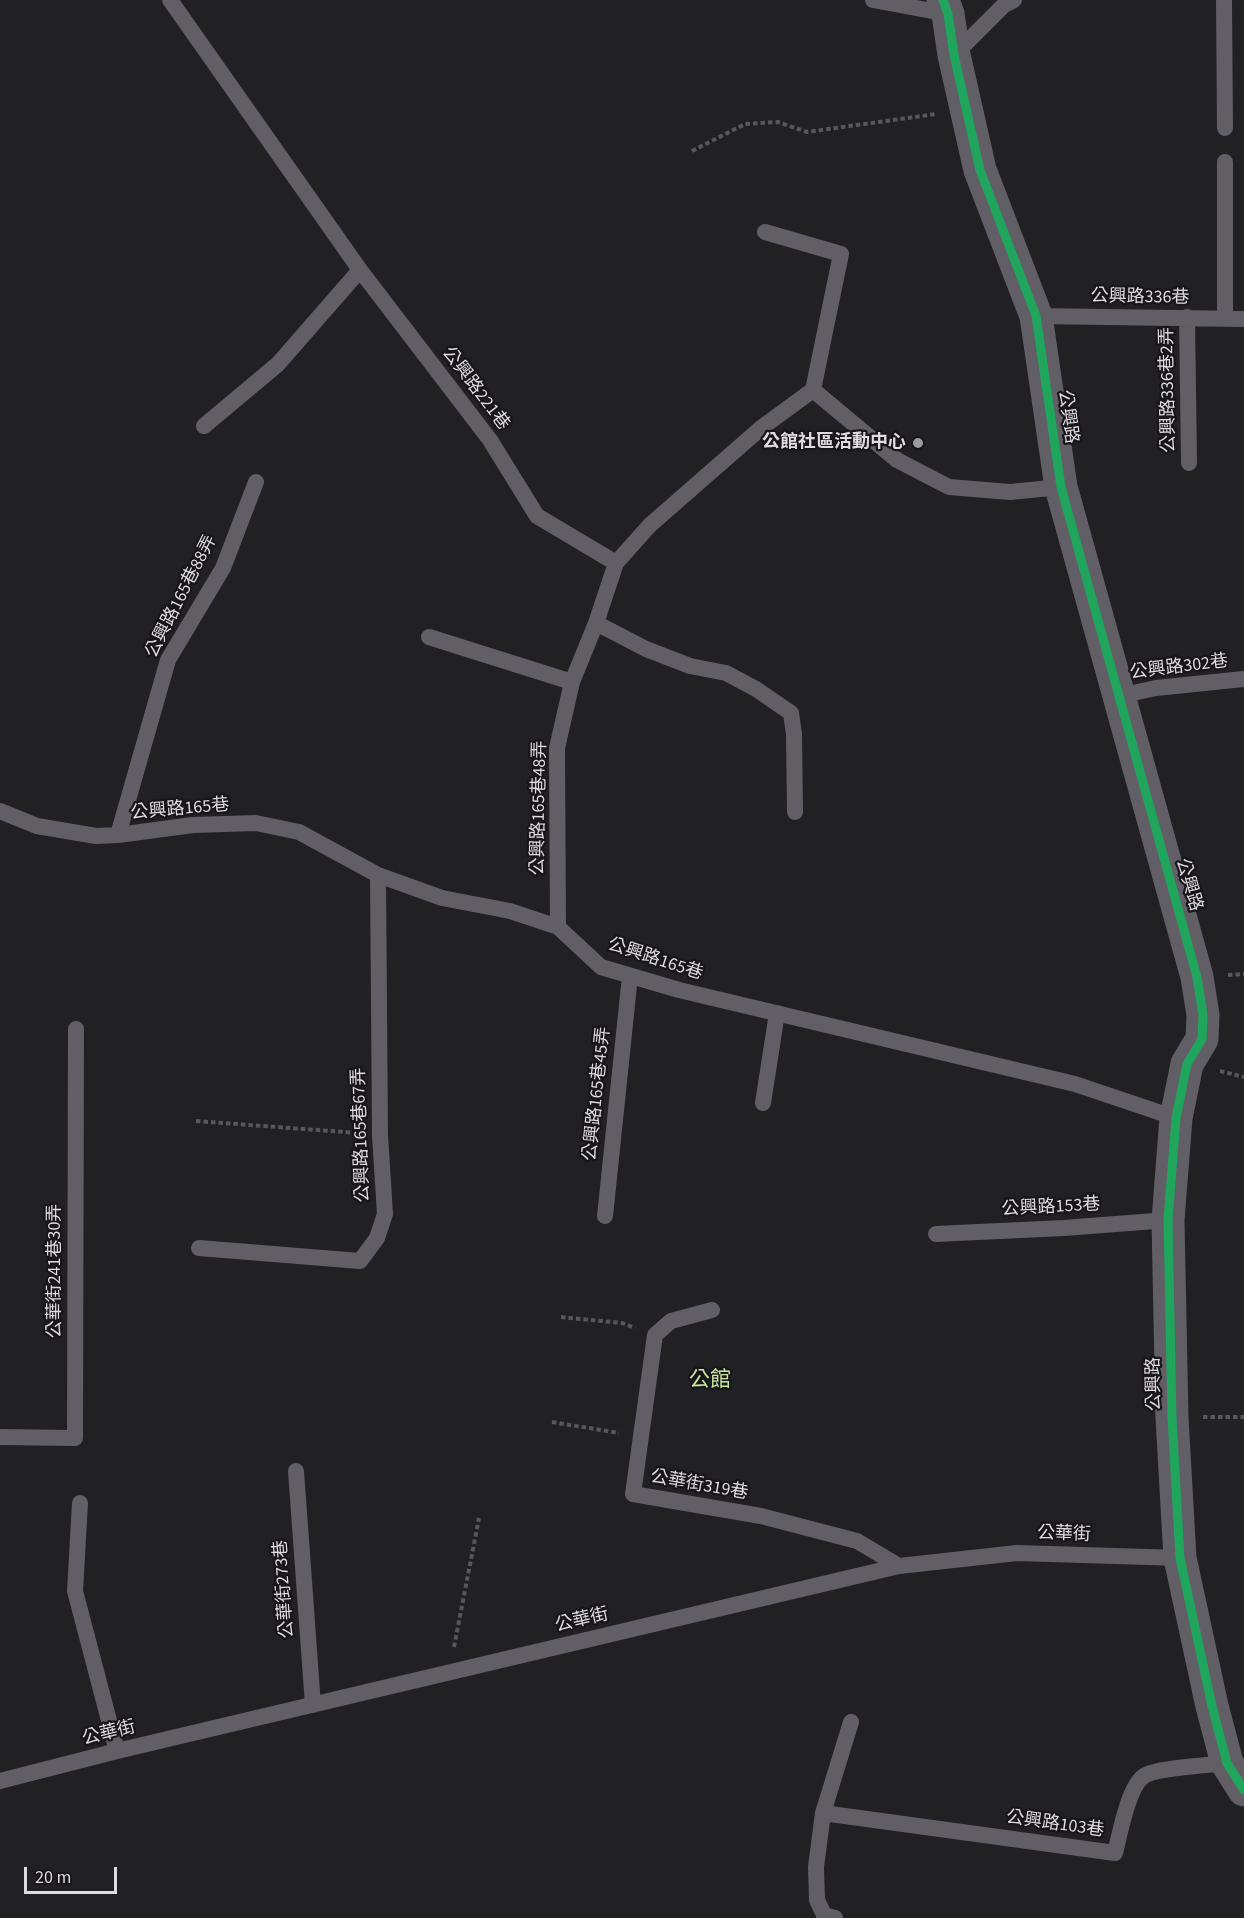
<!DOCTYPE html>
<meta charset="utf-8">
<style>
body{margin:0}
#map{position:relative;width:1244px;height:1918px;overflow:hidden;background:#212023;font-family:"Source Sans 3",sans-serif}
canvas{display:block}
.scale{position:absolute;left:24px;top:1867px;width:93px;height:27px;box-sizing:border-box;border:3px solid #dedce0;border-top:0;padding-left:8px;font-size:18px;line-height:21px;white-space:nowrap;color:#dedce0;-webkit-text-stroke:4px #18151b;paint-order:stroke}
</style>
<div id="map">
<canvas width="1244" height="1918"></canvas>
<div class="scale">20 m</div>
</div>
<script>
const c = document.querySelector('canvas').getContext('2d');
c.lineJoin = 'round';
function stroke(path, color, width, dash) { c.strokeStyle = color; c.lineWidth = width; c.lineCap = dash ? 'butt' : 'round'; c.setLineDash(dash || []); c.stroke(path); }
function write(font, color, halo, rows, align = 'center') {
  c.font = font + ' "Source Sans 3","Noto Sans TC",sans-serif'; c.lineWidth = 4.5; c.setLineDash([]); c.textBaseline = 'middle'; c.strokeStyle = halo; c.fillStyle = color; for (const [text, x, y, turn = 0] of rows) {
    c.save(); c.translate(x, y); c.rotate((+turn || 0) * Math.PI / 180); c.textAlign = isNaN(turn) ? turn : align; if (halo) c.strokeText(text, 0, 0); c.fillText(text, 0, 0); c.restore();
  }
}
stroke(new Path2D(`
 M 692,151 L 745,124 L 778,122 L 807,132 L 936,114
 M 1228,975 L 1244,974
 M 1220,1071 L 1244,1077
 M 196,1121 L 358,1133
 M 561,1317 L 622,1323 L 635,1328
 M 1203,1417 L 1244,1417
 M 552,1422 L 619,1433
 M 454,1647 L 479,1518`), '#5a575c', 4, [4.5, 3]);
stroke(new Path2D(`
 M 170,0 L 360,270 L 490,440 L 537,516 L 616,563
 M 873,0 L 948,14
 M 1224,0 L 1225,128
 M 954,55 L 1004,5 L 1014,0
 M 1225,162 L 1225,318
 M 1036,316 L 1244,319
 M 1187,317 L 1189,463
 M 813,390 L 897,460 L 949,487 L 1010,492 L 1061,487
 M 204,426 L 278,364 L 360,270
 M 596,623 L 646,649 L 690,666 L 726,673 L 756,689 L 791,713 L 794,734 L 795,812
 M 429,637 L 572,682
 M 1119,696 L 1156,688 L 1244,679
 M 0,811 L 37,826 L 96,836 L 118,835 L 193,825 L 256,823 L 299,832 L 378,875 L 442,898 L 510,911 L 558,927 L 601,967 L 679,990 L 1075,1084 L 1176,1118
 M 118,835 L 168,660 L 223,568 L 256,482
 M 558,927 L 557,748 L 572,682 L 596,623 L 616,563 L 650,525 L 761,428 L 813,390 L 841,254 L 765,232
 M 763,1103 L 777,1013
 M 605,1216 L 630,976
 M 936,1234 L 1064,1228 L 1168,1220
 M 199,1248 L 360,1261 L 377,1238 L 385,1214 L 380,1135 L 378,875
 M 712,1310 L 671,1321 L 655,1335 L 633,1494 L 761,1516 L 857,1541 L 899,1566
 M 0,1437 L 75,1438 L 76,1029
 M 296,1471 L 313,1705
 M 80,1503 L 75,1591 L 117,1751
 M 0,1781 L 117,1751 L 899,1566 L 1017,1553 L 1180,1558
 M 823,1813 L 1115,1853 C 1120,1834 1128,1787 1144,1776 C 1155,1768 1211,1765 1227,1763
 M 835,1918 L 824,1915 L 817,1900 L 816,1867 L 823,1813 L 851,1722`), '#625e66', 16);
stroke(new Path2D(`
 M 943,0 L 948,14 L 954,55 L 980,170 L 1036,316 L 1061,487 L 1197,977 L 1203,1015 L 1202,1039 L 1187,1064 L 1176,1118 L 1168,1220 L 1172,1418 L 1180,1558 L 1212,1706 L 1227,1763 L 1244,1790`), '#625e66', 33);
stroke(new Path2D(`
 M 943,0 L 948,14 L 954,55 L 980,170 L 1036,316 L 1061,487 L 1197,977 L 1203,1015 L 1202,1039 L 1187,1064 L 1176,1118 L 1168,1220 L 1172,1418 L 1180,1558 L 1212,1706 L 1227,1763 L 1244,1790`), '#20a55d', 9);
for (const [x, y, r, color] of [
 [918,443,6,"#9c9a9e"]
]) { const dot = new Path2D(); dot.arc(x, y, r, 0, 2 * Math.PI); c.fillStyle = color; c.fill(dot); stroke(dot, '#18151b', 2); }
write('18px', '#dedce0', '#18151b', [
 ["公興路336巷",1140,298,1],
 ["公興路221巷",475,389,53],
 ["公興路336巷2弄",1169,390,-91],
 ["公興路",1067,417,82],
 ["公興路165巷88弄",182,597,-63],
 ["公興路302巷",1179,668,-7],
 ["公興路165巷48弄",540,808,-89],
 ["公興路165巷",180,810,-5],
 ["公興路",1188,885,74],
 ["公興路165巷",655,960,18],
 ["公興路165巷45弄",598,1094,-84],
 ["公興路165巷67弄",362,1135,-92],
 ["公興路153巷",1051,1208,-3],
 ["公華街241巷30弄",56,1271,-90],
 ["公興路",1155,1384,-91],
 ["公華街319巷",699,1486,10],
 ["公華街",1064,1535,2],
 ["公華街273巷",285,1589,-94],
 ["公華街",582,1621,-13],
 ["公華街",109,1734,-14],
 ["公興路103巷",1055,1825,8]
]);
write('bold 18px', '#dedce0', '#18151b', [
 ["公館社區活動中心",906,443]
], 'right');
write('21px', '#c6e69e', '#18151b', [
 ["公館",710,1381]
]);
</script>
